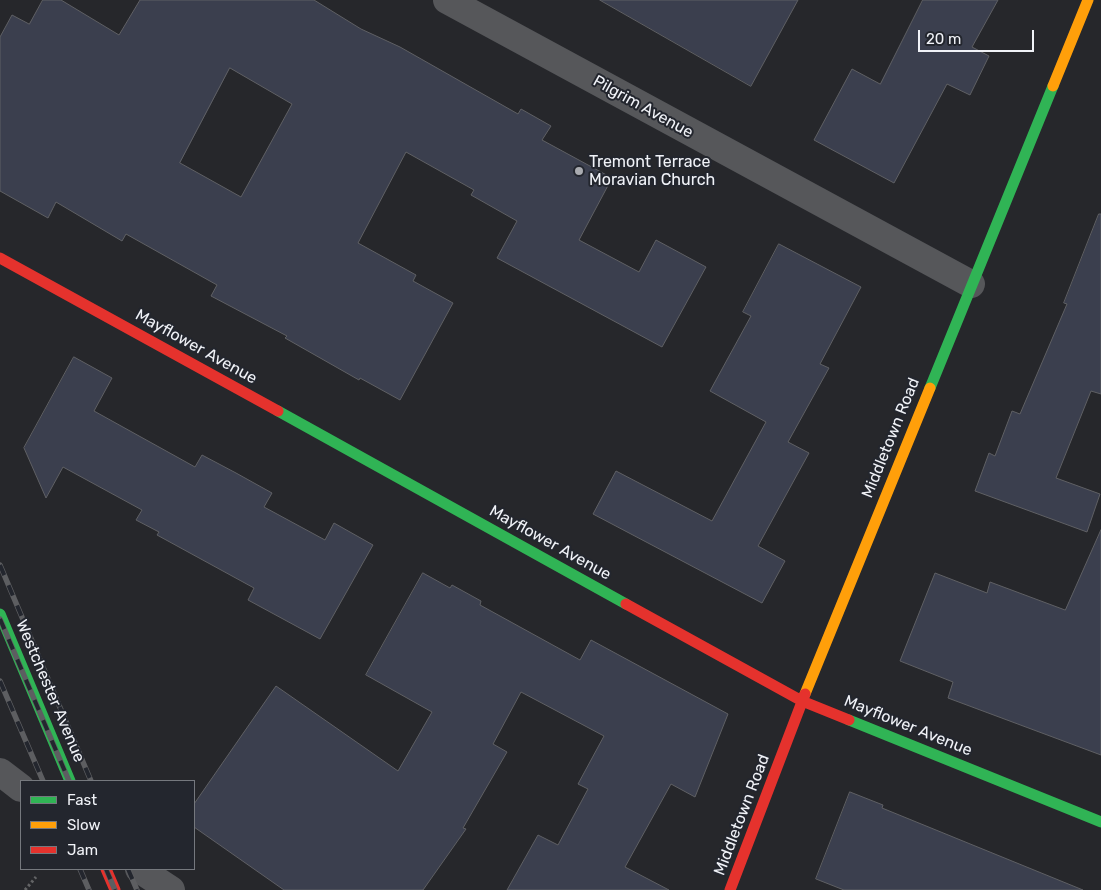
<!DOCTYPE html>
<style>
body{margin:0}
#map{position:relative;width:1101px;height:890px;overflow:hidden;background:#26272b;font-family:Rubik,sans-serif}
canvas{display:block}
.legend{position:absolute;left:20px;top:780px;width:175px;height:90px;box-sizing:border-box;background:#23262e;border:1px solid #75787e;margin:0;padding:6px 9px;list-style:none;font-size:15px;color:#f0f2f7}
.legend li{display:flex;align-items:center;gap:10px;height:25px}
.legend b{width:25px;border:1px solid #75787e}
.scale{position:absolute;left:918px;top:30px;width:116px;height:22px;box-sizing:border-box;border:2px solid #f0f2f7;border-top:0;padding-left:6px;font-size:15px;line-height:18px;white-space:nowrap;color:#f0f2f7;-webkit-text-stroke:4px #23262e;paint-order:stroke}
</style>
<div id="map">
<canvas width="1101" height="890"></canvas>
<ul class="legend">
<li><b style="height:6px;background:#30b455"></b>Fast</li>
<li><b style="height:6px;background:#ff9f0a"></b>Slow</li>
<li><b style="height:6px;background:#e5322d"></b>Jam</li>
</ul>
<div class="scale">20 m</div>
</div>
<script>
const c = document.querySelector('canvas').getContext('2d');
c.lineJoin = 'round';
function fill(path, color) { c.fillStyle = color; c.fill(path, 'evenodd'); }
function stroke(path, color, width, dash) { c.strokeStyle = color; c.lineWidth = width; c.lineCap = dash ? 'butt' : 'round'; c.setLineDash(dash || []); c.stroke(path); }
function write(font, color, halo, rows, align = 'center') {
  c.font = font + ' Rubik,sans-serif'; c.lineWidth = 4; c.setLineDash([]); c.textBaseline = 'middle'; c.strokeStyle = halo; c.fillStyle = color; for (const [text, x, y, turn = 0] of rows) {
    c.save(); c.translate(x, y); c.rotate((+turn || 0) * Math.PI / 180); c.textAlign = isNaN(turn) ? turn : align; if (halo) c.strokeText(text, 0, 0); c.fillText(text, 0, 0); c.restore();
  }
}
const building = new Path2D(`
 M 43,0 L 61,0 L 119,35 L 140,0 L 314,0 L 361,29 L 400,47 L 518,114 L 521,109 L 551,126 L 542,140 L 612,178 L 579,240 L 639,272 L 656,240 L 706,267 L 662,347 L 497,258 L 517,221 L 471,195 L 474,190 L 406,152 L 358,243 L 416,275 L 413,281 L 453,303 L 400,400 L 360,378 L 359,380 L 285,338 L 287,336 L 211,296 L 217,285 L 126,234 L 122,241 L 56,202 L 48,218 L 0,191 L 0,37 L 12,15 L 29,24 ZM 230,68 L 292,104 L 241,197 L 180,163 Z
 M 600,0 L 798,0 L 751,86 Z
 M 923,0 L 998,0 L 972,47 L 989,56 L 970,95 L 947,84 L 894,183 L 814,140 L 852,69 L 880,84 Z
 M 1099,214 L 1101,214 L 1101,394 L 1091,391 L 1056,478 L 1100,494 L 1087,532 L 975,491 L 989,453 L 995,456 L 1012,411 L 1020,414 L 1067,304 L 1064,303 Z
 M 779,244 L 861,287 L 820,364 L 829,368 L 788,442 L 809,453 L 758,546 L 785,561 L 762,603 L 593,514 L 616,471 L 712,521 L 766,422 L 710,391 L 751,316 L 743,312 Z
 M 74,357 L 112,378 L 94,411 L 195,467 L 202,455 L 236,473 L 272,493 L 264,507 L 325,540 L 334,523 L 373,545 L 320,639 L 248,600 L 254,588 L 157,535 L 159,532 L 136,520 L 142,510 L 63,467 L 46,498 L 24,448 Z
 M 1101,530 L 1101,755 L 948,698 L 953,682 L 900,661 L 935,573 L 987,593 L 990,582 L 1065,610 Z
 M 423,573 L 450,588 L 452,585 L 481,601 L 480,605 L 580,660 L 591,640 L 728,714 L 695,797 L 671,784 L 625,867 L 669,890 L 507,890 L 538,835 L 558,845 L 588,789 L 578,784 L 604,736 L 521,692 L 493,744 L 507,752 L 463,828 L 466,829 L 423,890 L 284,890 L 194,827 L 194,804 L 276,686 L 398,771 L 432,712 L 366,675 Z
 M 850,792 L 883,805 L 882,808 L 1083,890 L 844,890 L 816,879 Z`);
fill(building, '#3b3f4e');
stroke(building, '#5f6064', 1);
stroke(new Path2D(`
 M 25,890 L 36,877`), '#636466', 3, [2.5, 2.5]);
stroke(new Path2D(`
 M 447,0 L 971,284
 M 0,772 L 21,788
 M 139,869 L 171,890`), '#56575a', 28);
stroke(new Path2D(`
 M 930,388 L 1053,86
 M 278,411 L 626,604
 M 0,614 L 70,781
 M 849,720 L 1101,822`), '#30b455', 11);
stroke(new Path2D(`
 M 1053,86 L 1088,0
 M 805,694 L 930,388`), '#ff9f0a', 11);
stroke(new Path2D(`
 M 0,258 L 278,411
 M 626,604 L 802,701 L 849,720
 M 106,869 L 115,890
 M 730,890 L 805,694`), '#e5322d', 11);
const rail = new Path2D(`
 M 0,565 L 91,781
 M 0,619 L 69,781
 M 0,681 L 43,781
 M 80,869 L 89,890
 M 106,869 L 115,890
 M 128,869 L 137,890`);
stroke(rail, '#5d5e61', 5.5);
stroke(rail, '#23262e', 4, [11]);
for (const [x, y, r, color] of [
 [579,171,5,"#a9abb0"]
]) { const dot = new Path2D(); dot.arc(x, y, r, 0, 2 * Math.PI); c.fillStyle = color; c.fill(dot); stroke(dot, '#23262e', 2); }
write('16px', '#f0f2f7', '#23262e', [
 ["Pilgrim Avenue",643,107,29],
 ["Mayflower Avenue",196,347,29],
 ["Middletown Road",891,438,-68],
 ["Mayflower Avenue",550,543,29],
 ["Westchester Avenue",50,691,67],
 ["Mayflower Avenue",908,726,22],
 ["Middletown Road",742,815,-69]
]);
write('16px', '#f0f2f7', '#23262e', [
 ["Tremont Terrace",589,162],
 ["Moravian Church",589,180]
], 'left');
</script>
